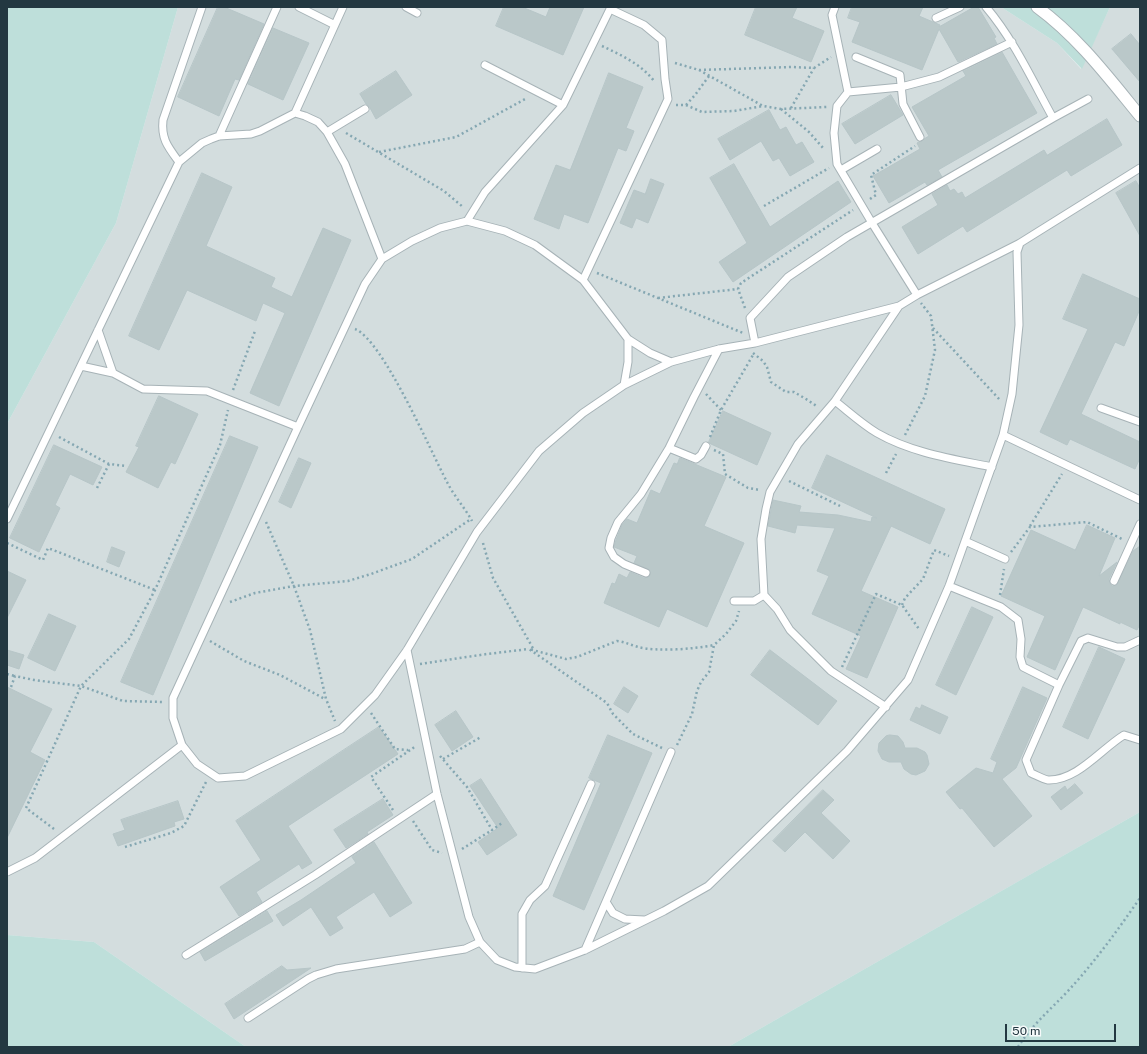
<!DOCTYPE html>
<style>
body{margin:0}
#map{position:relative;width:1147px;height:1054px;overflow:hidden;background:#e5edee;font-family:"Public Sans",sans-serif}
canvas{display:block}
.frame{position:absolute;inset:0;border:8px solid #233841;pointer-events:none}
.scale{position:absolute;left:1005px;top:1024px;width:111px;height:18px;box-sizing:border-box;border:2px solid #233841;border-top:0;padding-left:5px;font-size:12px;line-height:14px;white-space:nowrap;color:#233841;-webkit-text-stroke:3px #f6fafa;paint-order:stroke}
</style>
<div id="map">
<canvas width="1147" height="1054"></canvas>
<div class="frame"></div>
<div class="scale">50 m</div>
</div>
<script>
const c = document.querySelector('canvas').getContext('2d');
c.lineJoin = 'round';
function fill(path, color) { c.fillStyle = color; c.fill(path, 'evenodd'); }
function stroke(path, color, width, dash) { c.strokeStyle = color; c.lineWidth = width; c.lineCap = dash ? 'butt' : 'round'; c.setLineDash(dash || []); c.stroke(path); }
fill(new Path2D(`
 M 178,7 L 1001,7 L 1057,43 L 1081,69 L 1110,7 L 1140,7 L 1140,812 L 728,1047 L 246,1047 L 94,942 L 7,935 L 7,424 L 116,223 Z`), '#d3ddde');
fill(new Path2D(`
 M 7,7 L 178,7 L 116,223 L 7,424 Z
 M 1001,7 L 1110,7 L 1082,69 L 1057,43 Z
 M 1140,812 L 1140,1047 L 728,1047 L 1089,841 Z
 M 7,935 L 94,942 L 246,1047 L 7,1047 Z`), '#bedfda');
const building = new Path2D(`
 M 218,7 L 224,7 L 264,24 L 239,80 L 235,79 L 219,116 L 178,97 Z
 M 504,7 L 522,7 L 546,17 L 550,7 L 584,7 L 563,55 L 496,26 Z
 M 756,7 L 797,7 L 792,18 L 824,31 L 811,62 L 745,35 Z
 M 852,7 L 923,7 L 919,16 L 940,25 L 939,27 L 974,7 L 978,7 L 996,37 L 994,38 L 997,44 L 958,62 L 939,29 L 922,70 L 852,42 L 860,22 L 848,18 Z
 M 273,28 L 309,43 L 283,100 L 248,84 Z
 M 1131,34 L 1140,45 L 1140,82 L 1112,49 Z
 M 1002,52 L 1037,113 L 938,170 L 942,177 L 927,185 L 925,182 L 889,203 L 873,176 L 920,149 L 917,143 L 929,136 L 912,107 L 966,76 L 963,71 Z
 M 396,71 L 412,95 L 376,119 L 369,106 L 366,104 L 360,94 Z
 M 609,73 L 643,87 L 626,128 L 634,131 L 626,151 L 618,148 L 588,223 L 564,214 L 559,229 L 534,219 L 556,165 L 570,170 Z
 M 891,95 L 903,115 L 855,144 L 842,124 Z
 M 769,110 L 780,130 L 786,127 L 796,145 L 802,142 L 814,162 L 790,176 L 779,158 L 773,161 L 761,141 L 730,160 L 718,139 Z
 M 1107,119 L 1122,145 L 1071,176 L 1067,170 L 967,232 L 963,226 L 918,254 L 902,227 L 938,205 L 932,194 L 947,185 L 950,191 L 954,189 L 958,194 L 962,192 L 965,198 L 1044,150 L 1047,155 Z
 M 734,164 L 770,227 L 838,181 L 851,202 L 733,282 L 719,262 L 747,243 L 710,178 Z
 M 202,173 L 232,187 L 206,246 L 275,278 L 271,287 L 292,297 L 323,228 L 351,240 L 279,406 L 250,393 L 285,313 L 263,303 L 256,321 L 187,290 L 159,350 L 129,336 Z
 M 651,179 L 664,184 L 648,223 L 636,218 L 632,228 L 620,223 L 634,190 L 645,194 Z
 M 1136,181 L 1140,188 L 1140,236 L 1116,193 Z
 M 1083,274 L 1140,299 L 1140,309 L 1124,346 L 1115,342 L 1081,414 L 1140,442 L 1140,458 L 1135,469 L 1070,439 L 1067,445 L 1040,432 L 1088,329 L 1063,319 Z
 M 159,396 L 198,414 L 175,464 L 171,462 L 158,488 L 126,472 L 139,447 L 136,446 Z
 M 723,411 L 771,433 L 757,465 L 711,444 L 709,442 Z
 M 230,436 L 258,447 L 153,695 L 121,682 Z
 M 54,445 L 102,467 L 93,485 L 70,474 L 55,505 L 60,508 L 39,552 L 10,538 Z
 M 827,455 L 945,509 L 930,544 L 891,526 L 861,591 L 898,607 L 867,678 L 846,669 L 861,636 L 812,614 L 829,576 L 817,571 L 835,528 L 797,525 L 795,533 L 768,526 L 773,500 L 801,506 L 799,512 L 838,515 L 871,522 L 872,517 L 877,518 L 812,488 Z
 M 299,458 L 311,463 L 291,508 L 279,502 Z
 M 680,458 L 726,477 L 704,526 L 744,543 L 707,627 L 667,609 L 659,627 L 604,603 L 612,583 L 615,584 L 619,574 L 627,578 L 630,572 L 644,578 L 649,577 L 650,575 L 650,570 L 634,563 L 637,556 L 614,547 L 616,540 L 622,525 L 627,519 L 637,523 L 651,490 L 660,494 L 674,463 L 677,464 Z
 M 1087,525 L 1115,538 L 1099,576 L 1117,562 L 1109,579 L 1110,584 L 1112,586 L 1117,585 L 1118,583 L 1133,551 L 1140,546 L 1140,624 L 1137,630 L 1120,622 L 1120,624 L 1083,607 L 1055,670 L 1027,657 L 1045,616 L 1001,596 L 1031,530 L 1075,550 Z
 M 112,547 L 125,552 L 119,567 L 107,562 Z
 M 7,571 L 26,580 L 7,618 Z
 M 972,607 L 993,617 L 956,695 L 936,685 Z
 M 49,614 L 76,626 L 55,671 L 28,658 Z
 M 1099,647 L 1125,659 L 1088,739 L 1063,727 Z
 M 7,650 L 24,655 L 19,669 L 7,665 Z
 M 770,650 L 837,701 L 818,725 L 751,675 Z
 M 7,687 L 52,709 L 30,752 L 45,760 L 7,838 Z
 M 624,687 L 638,696 L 628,713 L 614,704 Z
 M 1023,687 L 1047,698 L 1016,768 L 1002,779 L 1032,816 L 994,847 L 962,808 L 960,809 L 946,792 L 976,768 L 993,773 L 997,762 L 991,759 Z
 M 922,705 L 948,717 L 940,734 L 910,720 L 916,707 L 920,709 Z
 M 456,711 L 473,737 L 452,751 L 435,725 Z
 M 379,727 L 398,754 L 288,826 L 312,863 L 302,869 L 299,864 L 256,892 L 262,902 L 239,916 L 220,887 L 261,860 L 236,821 Z
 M 608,735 L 652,753 L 584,910 L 553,896 L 601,783 L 589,778 Z
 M 890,735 L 898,736 L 903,742 L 905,748 L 917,748 L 925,752 L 927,755 L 929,764 L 925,771 L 916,775 L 911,774 L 904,769 L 901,762 L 889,762 L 882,759 L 878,751 L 879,743 L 886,736 Z
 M 481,779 L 517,835 L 487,855 L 478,842 L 498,828 L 470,786 Z
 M 1075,784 L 1083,793 L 1061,810 L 1051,797 L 1065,786 L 1067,790 Z
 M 823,790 L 834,800 L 821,813 L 850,841 L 833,859 L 805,832 L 785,852 L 773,841 Z
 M 383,799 L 393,815 L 367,832 L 368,834 L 346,848 L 334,830 Z
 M 178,801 L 184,819 L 174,822 L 175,826 L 118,846 L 113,834 L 125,830 L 121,820 Z
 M 374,842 L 412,903 L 390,917 L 374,892 L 336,917 L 343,928 L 330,936 L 311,907 L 283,926 L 276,915 L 301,900 L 356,863 L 352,857 Z
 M 267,911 L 273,921 L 205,961 L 200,952 Z
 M 282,966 L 287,970 L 311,968 L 234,1019 L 225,1004 Z`);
fill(building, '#bac8c9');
stroke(building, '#b7c6c8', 1);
const service = new Path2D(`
 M 299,7 L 335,25
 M 406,7 L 417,13
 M 835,7 L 832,15 L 848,92 L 837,106 L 834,133 L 837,164 L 872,223 L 917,295
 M 936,18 L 960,7
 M 856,57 L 900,75 L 903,104 L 920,137
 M 485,65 L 563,105
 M 848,92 L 901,87 L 939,77 L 1012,42
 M 295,113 L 343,7
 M 1053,118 L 1088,99
 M 327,132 L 365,109
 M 219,136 L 277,7
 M 179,162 C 168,147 161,139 163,120 L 202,7
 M 841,170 L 877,149
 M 467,221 L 485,192 L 563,105 L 611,7
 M 583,280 L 668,99 L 665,79 L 662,40 L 644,25 L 610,9
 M 98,330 L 113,373
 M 628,339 L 628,362 L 624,385 L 583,413 L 539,451 L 477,532 L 407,650 L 375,695 L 341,729 L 245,776 L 218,778 L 197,764 L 182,745 L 173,718 L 173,698 L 298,427 L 365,284 L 382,259 L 412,241 L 440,228 L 467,221 L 505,231 L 535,245 L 583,280 L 628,339 L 650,353 L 671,362
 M 755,343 L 750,318 L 788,277 L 847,237 L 1053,118 C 1032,80 1014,40 986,7
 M 81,366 L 113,373 L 143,389 L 207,391 L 298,427
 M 624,385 L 671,362 L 719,349 L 755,343 L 899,306 L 917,295 L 1020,243 L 1140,168
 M 835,401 C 849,412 862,424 877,433 C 912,453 953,459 992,467
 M 1101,408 L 1140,422
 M 1003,435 L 1140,500
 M 669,448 L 696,459 L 701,455 L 706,446
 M 7,519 L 179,162 L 202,143 L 211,139 L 219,136 L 251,134 L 260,131 L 295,113 L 305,116 L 318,122 L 327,132 L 345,164 L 382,259
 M 965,541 L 1005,559
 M 646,573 L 624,564 L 614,557 L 609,548 L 611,538 L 618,522 L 641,494 L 669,448 L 694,397 L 719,349
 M 1114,581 L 1140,524
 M 949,586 L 1001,607 L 1018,620 L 1021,639 L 1020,657 L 1023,667 L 1059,685
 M 734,601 L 754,601 L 764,595
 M 1140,640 L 1125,647 L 1117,647 L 1088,638 L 1081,641 L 1059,685 L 1026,760 L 1031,773 C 1036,775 1042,779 1048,780 C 1077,781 1101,749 1124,735 L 1140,740
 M 407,650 L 437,794 L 469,917 L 480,942 L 497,960 L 515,967 L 535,969 L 585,950 L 664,911 L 708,886 L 847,751 L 908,680 L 949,586 L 1003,435 L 1012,394 L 1019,325 L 1017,252 L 1020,243
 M 886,707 L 831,671 L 790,630 L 777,609 L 764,595 L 761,539 L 766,509 L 770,492 L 798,444 L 835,401 L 899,306
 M 7,872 L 35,858 L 182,745
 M 606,902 L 613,913 L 625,919 L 644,920
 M 585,950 L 671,752
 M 186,955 L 315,875 L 437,794
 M 522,968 L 522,914 L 530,900 L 545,886 L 591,784
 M 248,1018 L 308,979 L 316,975 L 336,969 L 465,949 L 480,942`);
const minor = new Path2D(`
 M 1037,7 C 1078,37 1108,77 1140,116`);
stroke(service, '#a7b3b7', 9);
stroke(minor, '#a7b3b7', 13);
stroke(new Path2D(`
 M 602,46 C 621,55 641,64 654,81
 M 675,63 L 699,70 L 763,106 L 781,109 L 827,107
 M 699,70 L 792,67 L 814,68 L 831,57
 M 676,105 L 686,105 L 695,95 L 709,76
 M 686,105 L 702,112 L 734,111 L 763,106
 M 791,108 L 814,68
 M 781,109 L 809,132 L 824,149
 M 346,133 L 444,191 L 463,207
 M 379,152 L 456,137 L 527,98
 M 870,199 L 876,195 L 871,175 L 915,146
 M 764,206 L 829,168
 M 597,273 L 743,333
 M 658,298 L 738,289
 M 745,308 L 738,289 L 741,283 L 853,210
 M 933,328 L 1000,400
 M 355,329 C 383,340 431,452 447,482 C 454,496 465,508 472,521
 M 753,353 L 763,361 L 767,367 L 771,382 L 786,392 L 794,392 L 806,399 L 818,407
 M 233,390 L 255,331
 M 706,394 L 721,410
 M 905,435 L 925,396 L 935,350 L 931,316 L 921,303
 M 59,437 L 109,464 L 126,466
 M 710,437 L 721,410 L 753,355
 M 714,450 L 723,454 L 725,474 L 748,488 L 760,490
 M 886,473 L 896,454
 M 789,481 L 840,506
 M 97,488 L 109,464
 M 266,522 L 294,586 L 310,630 L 326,699 L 335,721
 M 1030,526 L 1062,474
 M 7,543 L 43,560 L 48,548 L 155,590
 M 483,543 L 493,578 L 534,650
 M 1011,552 L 1030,527 L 1087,522 L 1122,539
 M 1000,595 L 1004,569
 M 230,602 L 255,593 L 294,586 L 348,581 L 371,574 L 412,559 L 471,519
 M 902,605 L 905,598 L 923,579 L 934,550 L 949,556
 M 210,641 L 244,661 L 280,675 L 325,699
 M 420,664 L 487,654 L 529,649
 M 842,667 L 876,594 L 902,605 L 919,629
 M 7,674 L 15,676
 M 11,687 L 15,676 L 34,680 L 81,686 L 123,701 L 163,702
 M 371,713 L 395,749 L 408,750
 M 677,745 L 692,714 L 697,691 L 701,682 L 709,672 L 714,645 L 726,634 L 736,621 L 739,611
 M 662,748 L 633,734 L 613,714 L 607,703 L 529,649 L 566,659 L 577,657 L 617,641 C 625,642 631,645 638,647 C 658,652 694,649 714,645
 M 440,756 L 467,787 L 492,830 L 502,823
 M 443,759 L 481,737
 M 393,810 L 371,777 L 416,746
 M 413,821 L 432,850 L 442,853
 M 54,829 L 26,808 L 81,686 L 129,639 L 155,590 L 220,445 L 228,410
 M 125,847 L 171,833 L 184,826 L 206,782
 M 462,849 L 492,830
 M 1018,1047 C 1032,1025 1049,1011 1067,992 C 1094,963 1117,931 1140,898`), '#85a7b2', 2.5, [2, 3]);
stroke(service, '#fff', 7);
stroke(minor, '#fff', 11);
</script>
